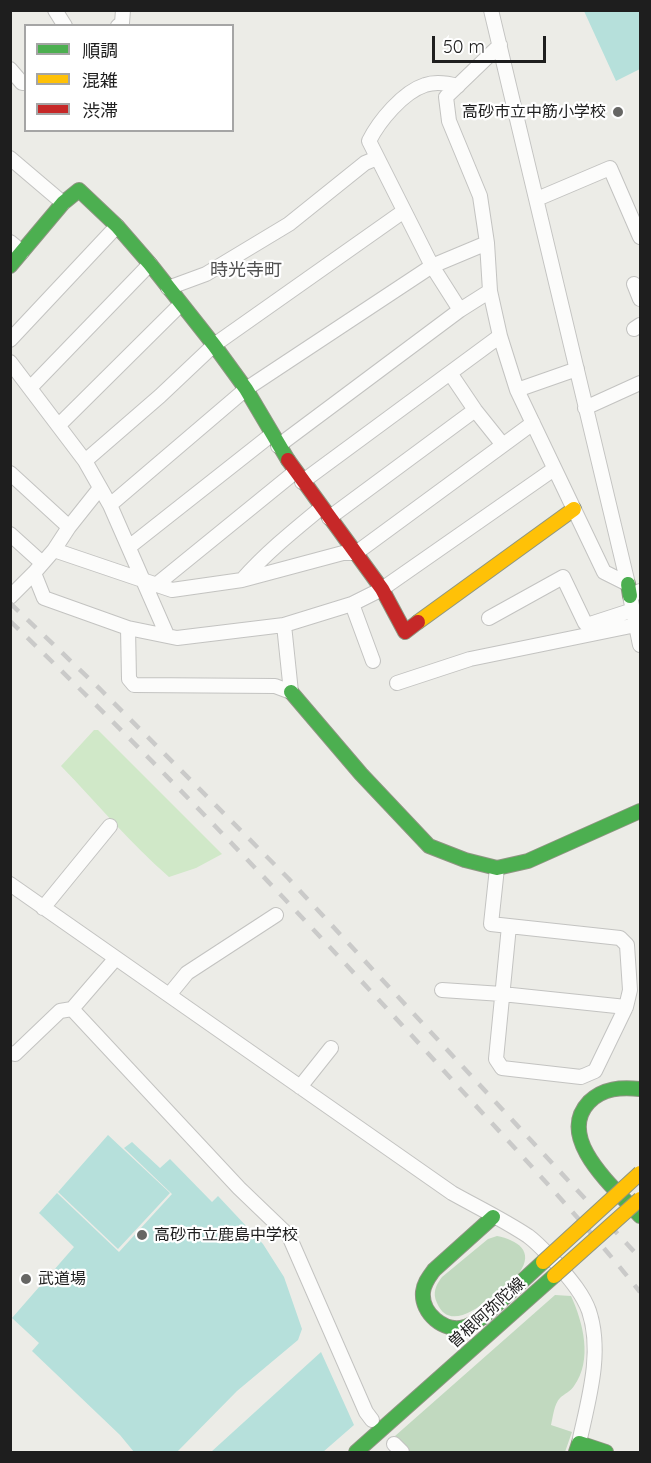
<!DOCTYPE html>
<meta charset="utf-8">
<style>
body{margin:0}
#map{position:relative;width:651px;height:1463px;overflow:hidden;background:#ecece7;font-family:Quicksand,"Noto Sans JP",sans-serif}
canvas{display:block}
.frame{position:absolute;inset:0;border:12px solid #1e1e1e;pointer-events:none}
.legend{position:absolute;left:24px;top:24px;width:210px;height:108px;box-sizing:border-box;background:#fff;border:2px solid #a5a5a5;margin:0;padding:8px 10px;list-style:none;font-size:18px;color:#1e1e1e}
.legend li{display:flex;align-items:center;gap:12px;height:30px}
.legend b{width:30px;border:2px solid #a5a5a5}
.scale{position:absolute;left:432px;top:36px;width:114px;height:27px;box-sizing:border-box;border:3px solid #1e1e1e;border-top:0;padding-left:8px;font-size:18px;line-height:21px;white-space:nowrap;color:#1e1e1e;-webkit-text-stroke:4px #fff;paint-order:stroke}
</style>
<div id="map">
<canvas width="651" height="1463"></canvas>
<div class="frame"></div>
<ul class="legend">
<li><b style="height:8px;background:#4caf50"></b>順調</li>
<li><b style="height:8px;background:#ffc107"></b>混雑</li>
<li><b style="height:8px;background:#c62828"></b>渋滞</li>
</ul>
<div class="scale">50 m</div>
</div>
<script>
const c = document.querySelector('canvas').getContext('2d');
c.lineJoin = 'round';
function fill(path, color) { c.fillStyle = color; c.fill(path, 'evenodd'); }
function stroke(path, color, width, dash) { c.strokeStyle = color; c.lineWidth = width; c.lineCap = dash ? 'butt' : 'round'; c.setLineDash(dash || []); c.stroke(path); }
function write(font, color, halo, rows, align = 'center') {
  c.font = font + ' Quicksand,"Noto Sans JP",sans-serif'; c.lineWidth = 4.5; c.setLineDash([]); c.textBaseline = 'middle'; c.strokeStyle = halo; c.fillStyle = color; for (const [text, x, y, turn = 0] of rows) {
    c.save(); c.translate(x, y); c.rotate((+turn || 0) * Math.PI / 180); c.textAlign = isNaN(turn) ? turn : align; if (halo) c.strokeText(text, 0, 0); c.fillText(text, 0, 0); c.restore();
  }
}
fill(new Path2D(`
 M 94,730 L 98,730 L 222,854 L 196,868 L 169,877 C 130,843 97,803 61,766 Z`), '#d0e8c8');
fill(new Path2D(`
 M 497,1236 C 517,1240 535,1251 519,1273 C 502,1287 453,1341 437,1303 C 432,1293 436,1285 442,1277 L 488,1239 Z
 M 555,1295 L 571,1296 C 583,1322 593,1360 574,1386 C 571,1391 564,1394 560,1398 C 554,1404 553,1417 551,1425 L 572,1432 L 565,1452 L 409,1452 L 395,1436 Z`), '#c1d9bf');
fill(new Path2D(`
 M 584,11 L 640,11 L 640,69 L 616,81 Z
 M 108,1135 L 170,1193 L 118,1249 L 58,1192 Z
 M 132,1142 L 160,1168 L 170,1159 L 212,1202 L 218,1196 L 263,1244 L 284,1277 L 302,1329 L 298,1340 L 237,1391 L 177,1452 L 134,1452 L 120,1435 L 32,1351 L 39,1343 L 12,1318 L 74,1247 L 39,1213 L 57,1193 L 119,1252 L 172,1194 L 124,1148 Z
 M 321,1352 L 354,1425 L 323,1452 L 211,1452 Z`), '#b6e0db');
const street = new Path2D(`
 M 55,10 L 65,26
 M 491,10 L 628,584
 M 118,26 L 122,23 L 123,10
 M 500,45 L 446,97 L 449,121 L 480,196 L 487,243 L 490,291 L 500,336 L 517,390 L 604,572 L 628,584
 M 10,69 L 22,83 L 26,83
 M 458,86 C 447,83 436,81 425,85 C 403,92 379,121 369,141 L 432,266 L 460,310
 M 10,158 L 63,203
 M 537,199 L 610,168 L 640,237
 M 10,242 L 22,252
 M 634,284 L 640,299
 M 168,288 L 206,274 L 289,224 L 365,163 L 377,158
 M 634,329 L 640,325
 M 10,340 L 117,226
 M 10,362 L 85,461 L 110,505 L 167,635
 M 450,373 L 475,410 L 503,445
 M 31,387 L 150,264
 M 517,390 L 577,369
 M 585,408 L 640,383
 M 59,425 L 181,304
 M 278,446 L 460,310 L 490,291
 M 85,461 L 160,396 L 214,345 L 404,211
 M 10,473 L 69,527
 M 302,482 L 500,336
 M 100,488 L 69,527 L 54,550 L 34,573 L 44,598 L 128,628 L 177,638 L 284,625 L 352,604 L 382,589 L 554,469
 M 110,505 L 246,389 L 432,266 L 487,243
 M 329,518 L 475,410
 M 10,534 L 41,562
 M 129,547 L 271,435
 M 54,550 L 172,590 L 242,580 L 343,553 L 356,553 L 533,423
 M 242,580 C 266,553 293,531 321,508
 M 156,585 L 295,472
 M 640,591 L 630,596 L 640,645
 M 10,597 L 34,573
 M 352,604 L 373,661
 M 489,618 L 563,577 L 585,623 L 590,624 L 633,610
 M 128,628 L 129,679 L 134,685 L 275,686 L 291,692 L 284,625
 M 397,683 L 470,659 L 636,625
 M 497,868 L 491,924 L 509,926 L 620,938 L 627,945 L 630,990 L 626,1007 L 595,1071 L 581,1077 L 502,1068 L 496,1059 L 509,926
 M 10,884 L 452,1193 C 477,1207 504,1220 528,1236 C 539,1244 548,1255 558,1265 C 569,1278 583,1294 589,1311 C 603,1353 588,1401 579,1443
 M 43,908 L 110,826
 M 116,958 L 72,1009 L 239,1188 L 289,1236 L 366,1412 L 372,1420
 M 442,990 L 502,994 L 626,1007
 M 169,995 L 187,973 L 276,915
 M 10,1053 L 15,1054 L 60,1011 L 72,1009
 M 300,1087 L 331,1048
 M 394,1444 L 402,1452`);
const fast = new Path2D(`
 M 10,266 L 63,203 L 79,190 L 117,226 L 150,264 L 214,345 L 246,389 L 288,460
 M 628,584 L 630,596
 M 291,692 L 361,774 L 429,846 L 465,860 L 497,868 L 528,861 L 640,811
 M 640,1089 C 621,1087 603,1088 589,1102 C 554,1139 617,1190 640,1216
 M 493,1217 L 434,1270 C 429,1277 424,1283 423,1292 C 421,1313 444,1333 465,1327 C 471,1325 477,1321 482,1318 L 543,1262
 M 356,1452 L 554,1276
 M 576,1452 L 579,1443 L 606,1452`);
const slow = new Path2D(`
 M 418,622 L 574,509`);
const jam = new Path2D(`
 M 288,460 L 382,589 L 405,632 L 418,622`);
stroke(street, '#c3c3c1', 16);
stroke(fast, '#8d9581', 16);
stroke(slow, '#8d9581', 16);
stroke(jam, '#8d9581', 16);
stroke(street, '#fcfcfb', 14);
stroke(fast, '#4caf50', 14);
stroke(slow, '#ffc107', 14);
stroke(jam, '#c62828', 14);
stroke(new Path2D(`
 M 10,603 L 100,689 L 288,878 L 640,1258
 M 10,621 C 154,759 290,903 425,1050 C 497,1130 573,1208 640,1292`), '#cacac9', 4.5, [12, 12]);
const slowBridge = new Path2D(`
 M 543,1262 L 640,1173
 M 554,1276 L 640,1199`);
stroke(slowBridge, '#8d9581', 16, []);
stroke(slowBridge, '#ffc107', 14);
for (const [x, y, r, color] of [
 [618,112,6,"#666664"],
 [142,1235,6,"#666664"],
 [26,1279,6,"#666664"]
]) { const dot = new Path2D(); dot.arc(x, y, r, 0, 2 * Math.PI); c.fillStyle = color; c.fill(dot); stroke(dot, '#fff', 2); }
write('16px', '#1e1e1e', '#fff', [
 ["高砂市立中筋小学校",606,112,"right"],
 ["高砂市立鹿島中学校",154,1235],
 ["武道場",38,1279]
], 'left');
write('16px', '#1e1e1e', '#fff', [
 ["曽根阿弥陀線",487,1313,-42]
]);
write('18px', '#515151', '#fff', [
 ["時光寺町",246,271]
]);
</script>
